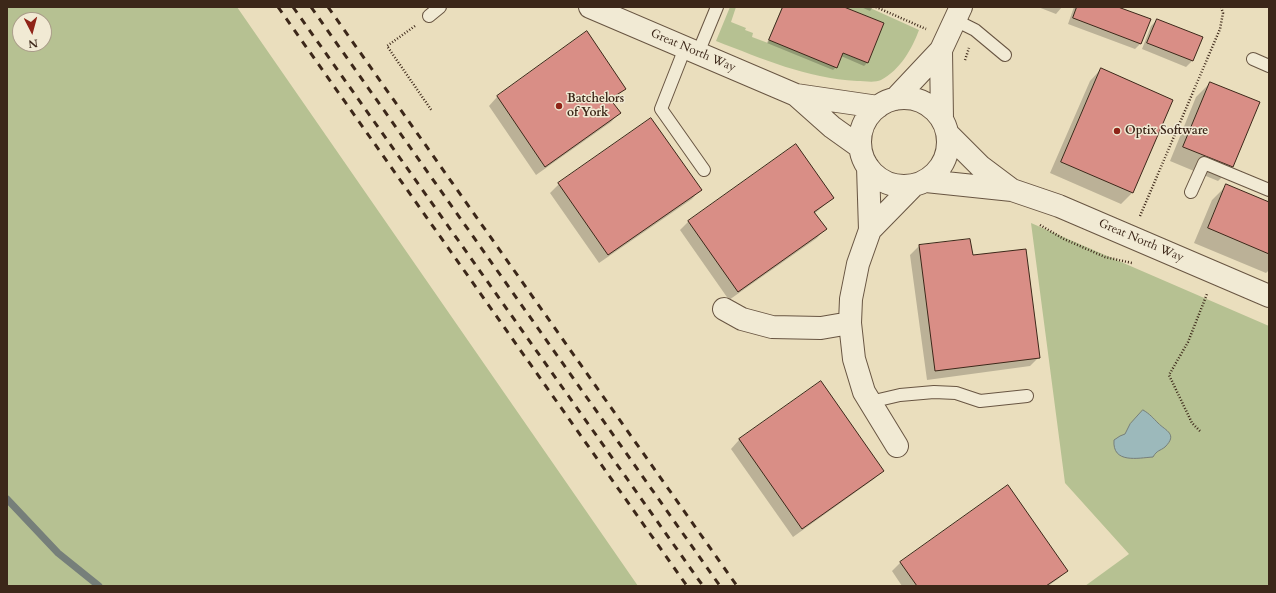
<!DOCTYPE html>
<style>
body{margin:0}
#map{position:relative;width:1276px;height:593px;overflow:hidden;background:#eadebd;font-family:Cardo,serif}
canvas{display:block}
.frame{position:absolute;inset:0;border:8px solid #3c2719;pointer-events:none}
.north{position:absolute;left:12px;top:12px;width:40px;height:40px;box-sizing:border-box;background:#f1ead4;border:1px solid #a99c89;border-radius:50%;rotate:174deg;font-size:11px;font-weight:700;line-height:16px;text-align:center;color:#3c2719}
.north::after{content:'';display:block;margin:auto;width:14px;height:18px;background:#8f2418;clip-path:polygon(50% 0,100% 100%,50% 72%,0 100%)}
</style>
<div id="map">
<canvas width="1276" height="593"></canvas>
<div class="frame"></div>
<div class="north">N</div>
</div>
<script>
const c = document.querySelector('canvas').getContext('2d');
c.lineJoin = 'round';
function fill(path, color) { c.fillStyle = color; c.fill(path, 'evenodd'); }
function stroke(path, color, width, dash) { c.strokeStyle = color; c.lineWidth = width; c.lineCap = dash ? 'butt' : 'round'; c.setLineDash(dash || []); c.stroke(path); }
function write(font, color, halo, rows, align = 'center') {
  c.font = font + ' Cardo,serif'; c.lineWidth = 3; c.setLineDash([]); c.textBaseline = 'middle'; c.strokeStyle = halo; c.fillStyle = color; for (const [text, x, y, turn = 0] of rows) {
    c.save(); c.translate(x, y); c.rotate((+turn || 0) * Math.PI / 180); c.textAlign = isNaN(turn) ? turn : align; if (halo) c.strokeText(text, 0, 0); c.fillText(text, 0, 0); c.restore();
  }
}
fill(new Path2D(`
 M 7,7 L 237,7 L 638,586 L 7,586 ZM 20,20 L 44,20 L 44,44 L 20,44 Z
 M 730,7 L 736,7 L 731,22 L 746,28 L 745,30 L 753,33 L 752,37 L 768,43 L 769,40 L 837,67 L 843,53 L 868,63 L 884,23 L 844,7 L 868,7 L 919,30 C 912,49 900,70 881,80 C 875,83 864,81 857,81 C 806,78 763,59 716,41 Z
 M 1031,223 L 1269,326 L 1269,586 L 1085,586 L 1129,554 L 1065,483 Z`), '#b6c192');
const water = new Path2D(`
 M 1143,410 C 1150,414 1153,418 1158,423 C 1166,431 1178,434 1165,447 C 1160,451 1157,450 1153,457 C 1138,458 1112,464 1114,440 L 1120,436 L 1125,434 L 1130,424 Z`);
fill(water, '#9cb9bb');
stroke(water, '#767f7a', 1);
fill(new Path2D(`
 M 782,7 L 842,7 L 883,24 L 867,63 L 864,66 L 841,56 L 836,67 L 833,70 L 767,43 Z
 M 861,7 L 873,7 L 870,11 Z
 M 1038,7 L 1062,7 L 1056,14 Z
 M 1074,7 L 1115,7 L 1141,43 L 1135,49 L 1068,24 Z
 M 1157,20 L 1192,61 L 1186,67 L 1142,49 L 1151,26 Z
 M 587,33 L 624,89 L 610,101 L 619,113 L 611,122 L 536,175 L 489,106 L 497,97 Z
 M 1101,69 L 1171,101 L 1132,193 L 1121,204 L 1050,173 L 1090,81 Z
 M 1210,83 L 1259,103 L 1232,167 L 1218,181 L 1170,161 L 1196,97 Z
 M 651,120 L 700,190 L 692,199 L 599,263 L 550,193 L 559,184 Z
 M 796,146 L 833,198 L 814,214 L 825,229 L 817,238 L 729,300 L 680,230 L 688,222 Z
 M 1227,185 L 1269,203 L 1269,270 L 1266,273 L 1194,243 L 1212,200 Z
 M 970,240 L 972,257 L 1039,357 L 1030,366 L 927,380 L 910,255 L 919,246 Z
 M 820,383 L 882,470 L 874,479 L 793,537 L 731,449 L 739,440 Z
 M 1007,487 L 1067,571 L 1058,579 L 1048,586 L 902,586 L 892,571 L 900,563 Z`), '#0003');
stroke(new Path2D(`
 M 7,499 L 58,553 L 99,586`), '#767f7a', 7);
const building = new Path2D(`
 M 783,7 L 844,7 L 884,23 L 868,63 L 843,53 L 837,68 L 769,40 Z
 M 1077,7 L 1118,7 L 1151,19 L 1141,44 L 1073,18 Z
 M 1157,19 L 1203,37 L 1193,61 L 1147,43 Z
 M 587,31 L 626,89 L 610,99 L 621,113 L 545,167 L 497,96 Z
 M 1101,68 L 1173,100 L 1133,193 L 1061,162 Z
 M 1210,82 L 1260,102 L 1233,167 L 1183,147 Z
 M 651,118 L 702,190 L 608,255 L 558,183 Z
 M 796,144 L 834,198 L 814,212 L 827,229 L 738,292 L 688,221 Z
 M 1226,184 L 1269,202 L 1269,254 L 1208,228 Z
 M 970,239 L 973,255 L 1026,249 L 1040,358 L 935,371 L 919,245 Z
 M 821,381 L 884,471 L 802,529 L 739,439 Z
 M 1008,485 L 1068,571 L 1046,586 L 917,586 L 900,562 Z`);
fill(building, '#d98e86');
stroke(building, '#3c2719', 1);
const service = new Path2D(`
 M 429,16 L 440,7
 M 955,20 L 975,30 L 1005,55
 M 685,48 L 661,109 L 704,170
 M 698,53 L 717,7
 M 1253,59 L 1269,66
 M 1191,192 L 1204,163 L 1269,190
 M 870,402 L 900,395 L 934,392 L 956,393 L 980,401 L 1027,396`);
const minor = new Path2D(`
 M 590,7 L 796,95 L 878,107
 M 941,50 L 942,119
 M 796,95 L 832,127 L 860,147
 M860 142a44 44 0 1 1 88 0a44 44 0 1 1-88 0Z
 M 895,99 L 941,50 L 961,7
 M 948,134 L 980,166 L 1012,190
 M 868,167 L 870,230 L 858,264 L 851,299 L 850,323 L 854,359 L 864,392 L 897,446
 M 926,181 L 1012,190 L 1059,206 L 1269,296
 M 870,230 L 913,186
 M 724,309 L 742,319 L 772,327 L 821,328 L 850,323`);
stroke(service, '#685542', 14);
stroke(minor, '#685542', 24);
stroke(new Path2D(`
 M 876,7 L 926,29
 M 415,26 L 387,46 L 432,111
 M 965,60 L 969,48
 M 1140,216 L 1220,29 L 1223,13 L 1221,7
 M 1040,225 L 1064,239 L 1105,257 L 1132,263
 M 1200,431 L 1192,423 L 1169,375 L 1188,342 L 1207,294`), '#3c2719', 2.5, [1, 2]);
stroke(service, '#f1ead4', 12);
stroke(minor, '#f1ead4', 22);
stroke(new Path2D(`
 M 278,7 L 687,586
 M 293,7 L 703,586
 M 311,7 L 720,586
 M 328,7 L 737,586`), '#3c2719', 3, [7, 7]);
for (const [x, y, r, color] of [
 [559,106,4,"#8f2418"],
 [1117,131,4,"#8f2418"]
]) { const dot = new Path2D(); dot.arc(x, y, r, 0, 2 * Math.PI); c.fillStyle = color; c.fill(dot); stroke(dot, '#f1ead4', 1.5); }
write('12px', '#3c2719', '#f1ead4', [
 ["Great North Way",693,51,23],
 ["Great North Way",1141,241,23]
]);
write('bold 12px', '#3c2719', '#f1ead4', [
 ["Batchelors",567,99],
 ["of York",567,113],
 ["Optix Software",1125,131]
], 'left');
</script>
